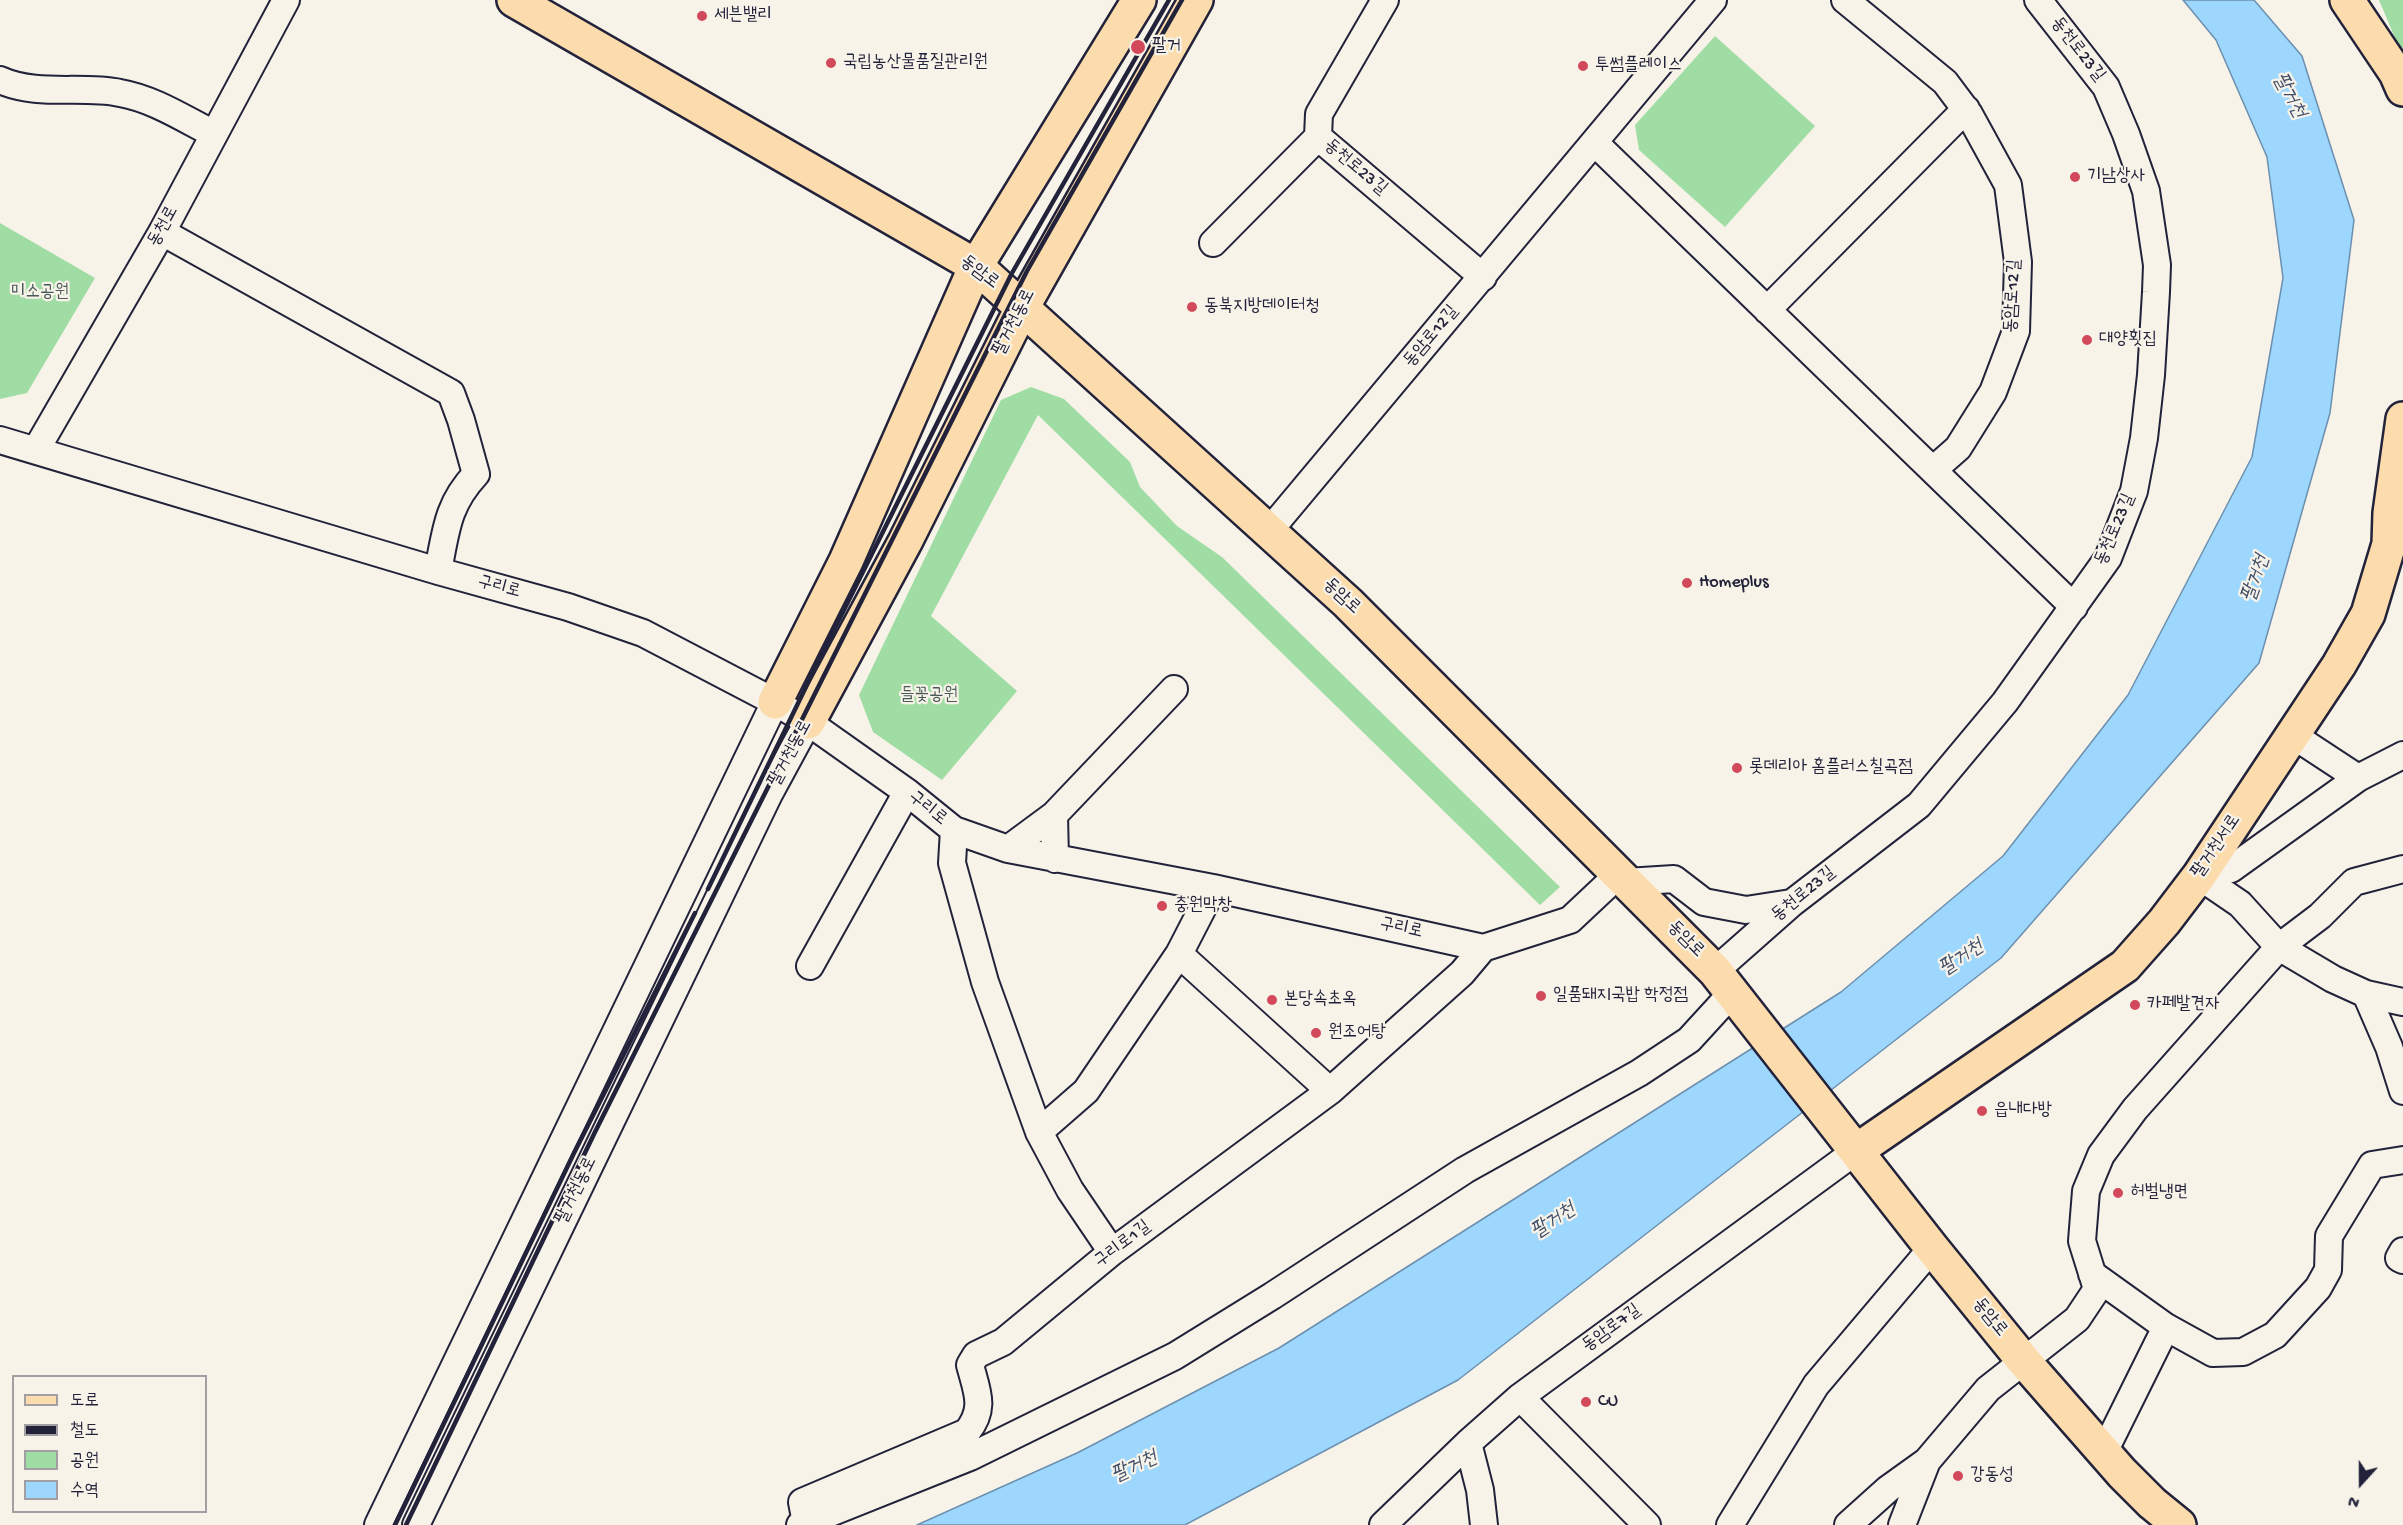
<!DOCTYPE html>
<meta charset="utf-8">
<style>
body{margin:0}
#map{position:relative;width:2403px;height:1525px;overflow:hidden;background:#f7f3e8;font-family:"Gochi Hand","Poor Story",sans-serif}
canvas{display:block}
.legend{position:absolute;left:12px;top:1375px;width:195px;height:138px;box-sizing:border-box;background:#f7f3e8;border:2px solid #a29fa3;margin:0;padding:8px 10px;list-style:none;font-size:18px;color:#22223b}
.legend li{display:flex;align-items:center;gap:12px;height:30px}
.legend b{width:30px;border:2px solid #a29fa3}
.north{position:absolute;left:2331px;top:1453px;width:60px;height:60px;-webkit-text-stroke:4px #f7f3e8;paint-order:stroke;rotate:201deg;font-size:16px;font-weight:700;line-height:24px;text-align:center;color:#22223b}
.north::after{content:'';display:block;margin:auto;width:21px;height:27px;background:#22223b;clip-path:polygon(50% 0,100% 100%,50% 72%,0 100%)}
</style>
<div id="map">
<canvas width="2403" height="1525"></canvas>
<ul class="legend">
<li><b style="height:8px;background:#fcdcac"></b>도로</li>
<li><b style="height:8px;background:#22223b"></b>철도</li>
<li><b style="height:16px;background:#a0dda4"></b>공원</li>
<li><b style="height:16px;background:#9dd7fd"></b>수역</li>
</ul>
<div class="north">N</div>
</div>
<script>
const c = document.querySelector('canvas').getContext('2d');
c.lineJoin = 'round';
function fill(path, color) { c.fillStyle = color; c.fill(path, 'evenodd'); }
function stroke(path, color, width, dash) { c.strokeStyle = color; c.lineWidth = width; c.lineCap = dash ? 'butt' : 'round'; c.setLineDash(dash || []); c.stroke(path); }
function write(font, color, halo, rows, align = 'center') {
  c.font = font + ' "Gochi Hand","Poor Story",sans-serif'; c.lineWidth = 4.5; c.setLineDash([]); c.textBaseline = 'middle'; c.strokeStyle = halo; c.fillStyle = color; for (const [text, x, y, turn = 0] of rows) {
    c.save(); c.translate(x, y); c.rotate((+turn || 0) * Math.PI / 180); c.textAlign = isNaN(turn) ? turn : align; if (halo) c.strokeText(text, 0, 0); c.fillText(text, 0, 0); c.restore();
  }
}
fill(new Path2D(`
 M 2379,0 L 2403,0 L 2403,57 Z
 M 1715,36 L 1815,126 L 1725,227 L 1639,150 L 1635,125 Z
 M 0,223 L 95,278 L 27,393 L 0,399 Z
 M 1031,387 L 1064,399 L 1130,462 L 1140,487 L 1177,526 L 1222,557 L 1560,887 L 1540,905 L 1038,415 L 931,616 L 1017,691 L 942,780 L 873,732 L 859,695 L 1001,400 Z`), '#a0dda4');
const water = new Path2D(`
 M 2183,0 L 2254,0 L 2302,56 L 2354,220 L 2330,413 L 2259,663 L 2001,958 L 1458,1380 L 1185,1525 L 917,1525 L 1077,1453 L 1279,1348 L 1841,992 L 2003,856 L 2128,695 L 2252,457 L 2283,278 L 2267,157 L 2216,40 Z`);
fill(water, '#9dd7fd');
stroke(water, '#6c8faf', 1.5);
const minor = new Path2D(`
 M 1385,0 L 1319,114 L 1318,137 L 1483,277
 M 1845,0 L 1945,82 L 1969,114 L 2008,185 L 2018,262 L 2016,331 L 1993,392 L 1958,448 L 1933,470
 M 0,80 C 38,97 81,85 120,93 C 154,99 184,119 214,134
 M 1595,143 L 2074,607
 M 162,232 L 451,393 L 461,420 L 476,474 C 447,505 446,531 438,571
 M 1213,243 L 1318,137
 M 1767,310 L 1966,109
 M 0,440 L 438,571 L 568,607 L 643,633 L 775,702 L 808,722 L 907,792 L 954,830 L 1008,849 L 1213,888 L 1483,948 L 1570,920 L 1619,874
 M 36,450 L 162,232 L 286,0
 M 1269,531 L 1713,0
 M 2291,734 L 2358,778
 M 1054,815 L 1174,689
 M 954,830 L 952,863 L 985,982 L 1039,1132 L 1070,1190 L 1112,1252
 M 1008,849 L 1054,815 L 1055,859
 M 2199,876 L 2240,904 L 2279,947 L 2333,979 L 2366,994 L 2403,1002
 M 2199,876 L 2231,869 L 2358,778 L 2403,755
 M 1626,882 L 1674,879 L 1704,902 L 1746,910 L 1791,903
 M 1179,954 L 1330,1091
 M 810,966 L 907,792
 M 1715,971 L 1792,903 L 1919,805 L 2005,702 L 2108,558 L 2134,491 L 2144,438 L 2151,375 L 2156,292 L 2157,265 L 2146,191 L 2126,134 L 2106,87 L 2038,0
 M 2366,994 L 2389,1047 L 2403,1091
 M 1039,1132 L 1086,1091 L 1179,954 L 1213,888
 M 2403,1251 L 2399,1258 L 2403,1260
 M 2092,1274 L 2166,1327 L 2213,1353 L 2243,1352 L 2275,1335 L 2318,1288 L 2328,1270 L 2329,1236 L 2372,1165 L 2403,1160
 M 1520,1397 L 1647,1525
 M 1468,1443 L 1480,1490 L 1484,1525
 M 2104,1452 L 2166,1327
 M 806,1523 L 802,1502 L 967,1432 C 986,1408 977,1392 970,1365 L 976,1355 L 1003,1342 L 1112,1252 L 1330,1091 L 1462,973 L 1483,948
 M 378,1525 L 775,702
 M 416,1525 L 769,794 L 808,722
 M 800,1525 L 970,1457 L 1175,1356 L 1272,1296 L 1465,1170 L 1639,1073 L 1689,1040 L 1732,993
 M 1383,1525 L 1468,1443 L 1520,1397 L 1856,1151
 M 1730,1525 L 1816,1385 L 1932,1248
 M 1848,1525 L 1888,1489 L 1927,1461 L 1988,1389 L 2077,1319 L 2097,1289 L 2082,1241 L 2086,1191 L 2101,1155 L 2135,1109 L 2279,947 L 2320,916 L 2354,882 L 2403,869
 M 1902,1525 L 1927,1461`);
const major = new Path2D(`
 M 514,0 L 976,266 L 1348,603 L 1715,971 L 1932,1248 L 2023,1360 L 2122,1473 L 2152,1503 L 2179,1525
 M 2347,0 L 2396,73 L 2403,89
 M 775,702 L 846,561 L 976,266 L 1139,0
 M 808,722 L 905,542 L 1022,308 L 1196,0
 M 1856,1151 L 2125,966 L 2164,922 L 2199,876 L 2339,665 L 2368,614 L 2389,544 L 2390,513 L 2403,419`);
stroke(minor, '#22223b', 30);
stroke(major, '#22223b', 38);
stroke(minor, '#f7f3e8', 26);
stroke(major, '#fcdcac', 33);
stroke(new Path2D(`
 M 708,889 L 818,662 L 1012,273 L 1169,0
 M 395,1525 L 574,1153 L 695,913
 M 406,1525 L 595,1132 L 1027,271 L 1182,0`), '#22223b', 4.5);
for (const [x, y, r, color] of [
 [702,16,6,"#d1495b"],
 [1138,47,8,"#d1495b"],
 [831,63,6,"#d1495b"],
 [1583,66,6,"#d1495b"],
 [2075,177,6,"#d1495b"],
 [1192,307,6,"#d1495b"],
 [2087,340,6,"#d1495b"],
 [1687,583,6,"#d1495b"],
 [1737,768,6,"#d1495b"],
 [1162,906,6,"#d1495b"],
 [1541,996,6,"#d1495b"],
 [1272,1000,6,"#d1495b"],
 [2135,1005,6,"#d1495b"],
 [1316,1033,6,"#d1495b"],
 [1982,1111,6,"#d1495b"],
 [2118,1193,6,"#d1495b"],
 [1586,1402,6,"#d1495b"],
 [1958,1476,6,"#d1495b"]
]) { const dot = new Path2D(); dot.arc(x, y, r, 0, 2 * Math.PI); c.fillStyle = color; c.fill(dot); stroke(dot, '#f7f3e8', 2); }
write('18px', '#22223b', '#f7f3e8', [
 ["세븐밸리",714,16],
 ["팔거",1152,47],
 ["국립농산물품질관리원",843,63],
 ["투썸플레이스",1595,66],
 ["기남상사",2087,177],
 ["동북지방데이터청",1204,307],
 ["대양횟집",2099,340],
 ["Homeplus",1699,583],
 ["롯데리아 홈플러스칠곡점",1749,768],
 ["충원막창",1174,906],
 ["일품돼지국밥 학정점",1553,996],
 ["본당속초옥",1284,1000],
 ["카페발견자",2147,1005],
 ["원조어탕",1328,1033],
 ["읍내다방",1994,1111],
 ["허벌냉면",2130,1193],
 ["CU",1598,1402],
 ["강동성",1970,1476]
], 'left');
write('18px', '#22223b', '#f7f3e8', [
 ["동천로23길",2077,50,52],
 ["동천로23길",1355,168,40],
 ["동천로",164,227,-61],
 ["동암로",979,273,37],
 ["동암로12길",2014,296,-87],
 ["팔거천동로",1015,323,-63],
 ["동암로12길",1432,337,-50],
 ["동천로23길",2116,530,-67],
 ["구리로",499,588,15],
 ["동암로",1341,597,43],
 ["팔거천동로",791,754,-62],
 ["구리로",927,809,39],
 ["팔거천서로",2217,847,-56],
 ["동천로23길",1804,895,-39],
 ["구리로",1401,929,12],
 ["동암로",1685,940,45],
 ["팔거천동로",577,1191,-64],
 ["구리로1길",1123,1245,-37],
 ["동암로",1989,1318,51],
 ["동암로7길",1612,1329,-36]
]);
write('18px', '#485a5a', '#f7f3e8', [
 ["미소공원",40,293],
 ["들꽃공원",929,696]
]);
write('italic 20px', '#414f6c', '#f7f3e8', [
 ["팔거천",2288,96,62],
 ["팔거천",2257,579,-71],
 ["팔거천",1962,959,-33],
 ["팔거천",1554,1222,-33],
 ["팔거천",1135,1468,-25]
]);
</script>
